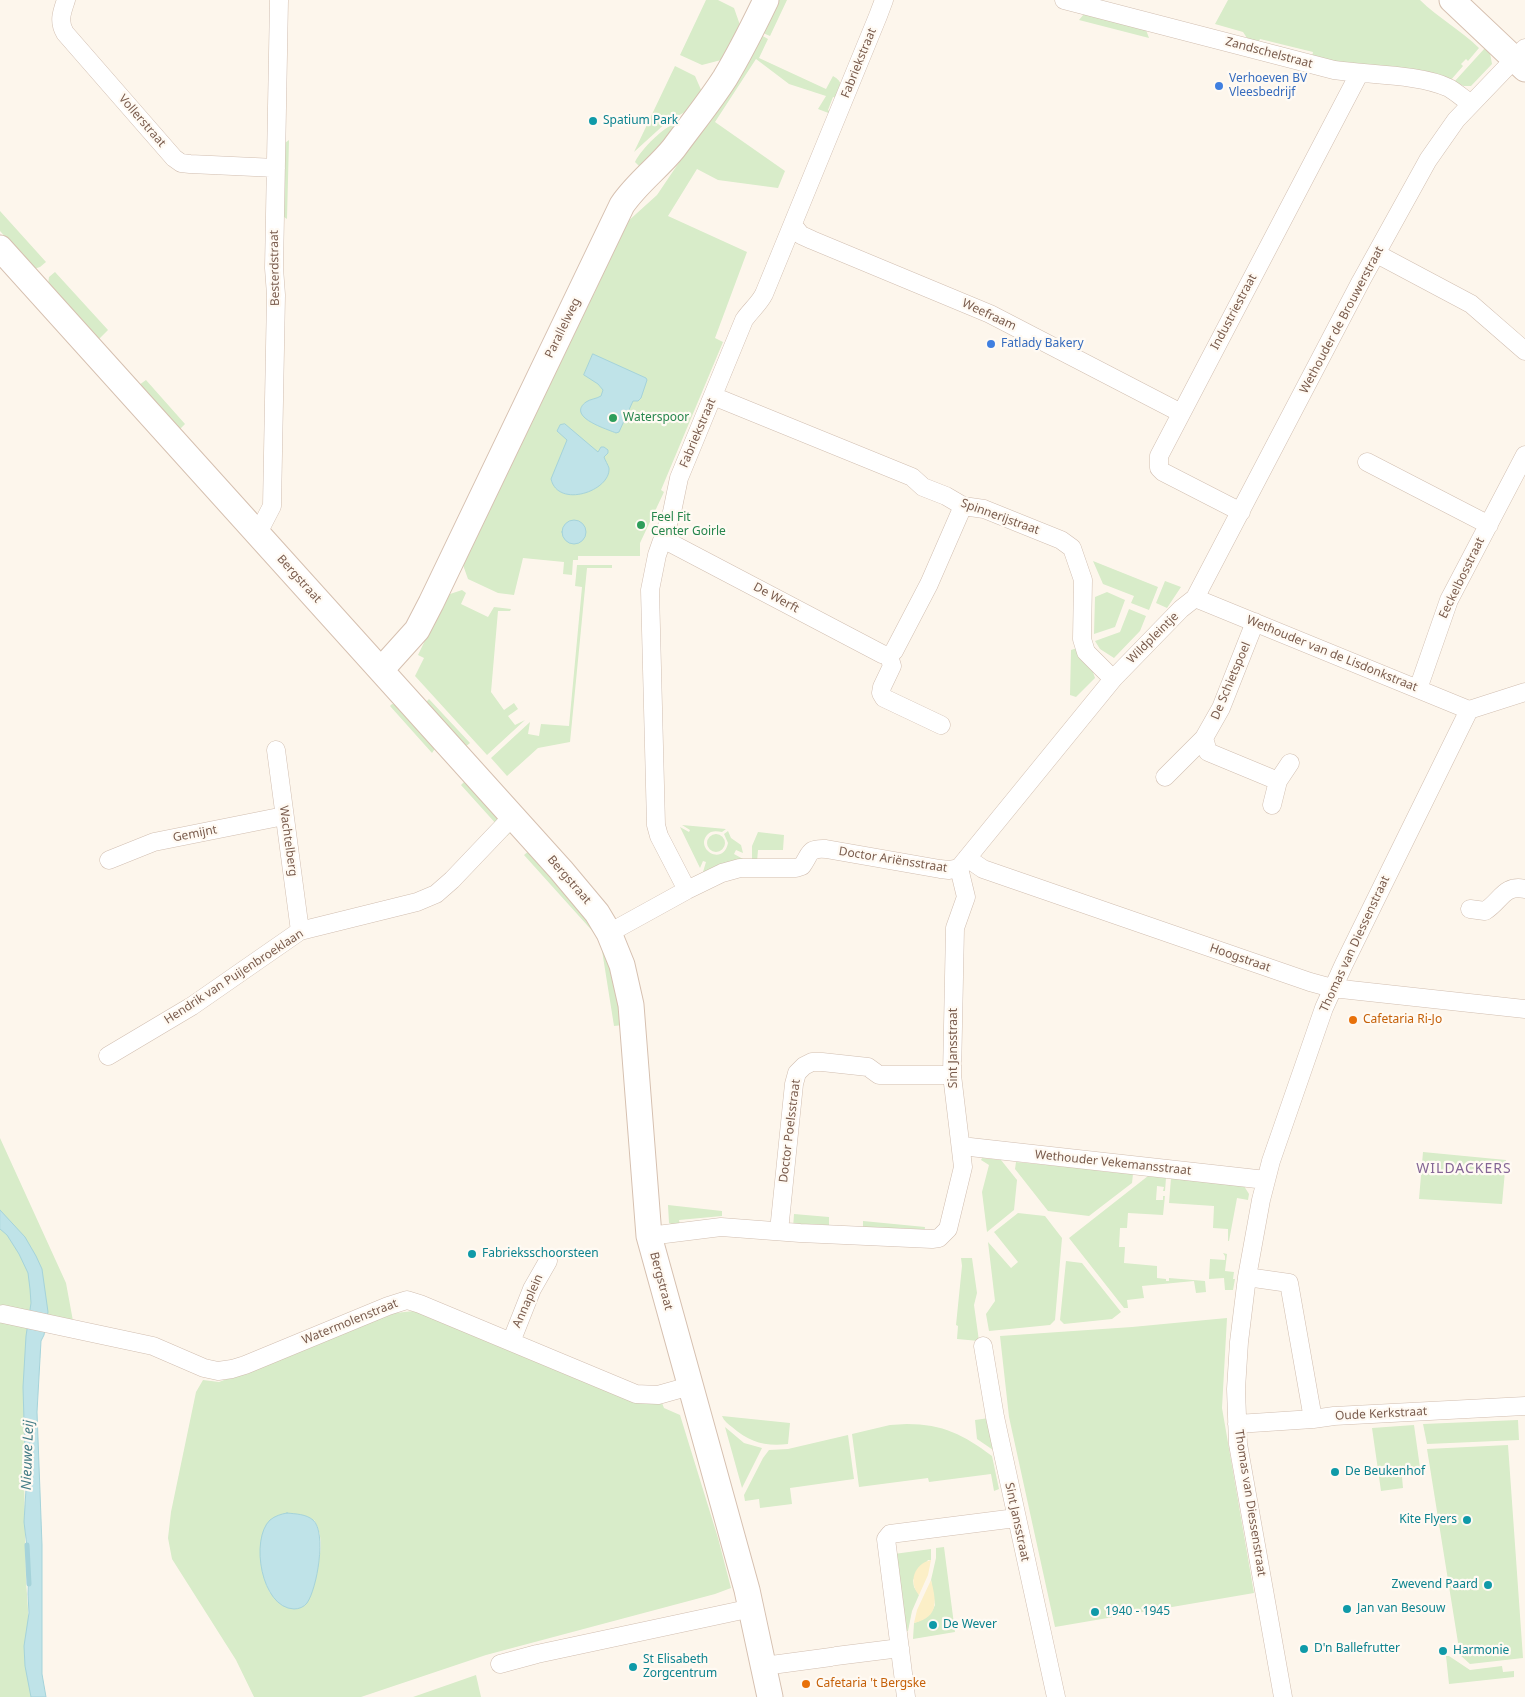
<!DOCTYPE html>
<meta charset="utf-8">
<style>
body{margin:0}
canvas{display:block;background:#fdf6ec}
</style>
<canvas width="1525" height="1697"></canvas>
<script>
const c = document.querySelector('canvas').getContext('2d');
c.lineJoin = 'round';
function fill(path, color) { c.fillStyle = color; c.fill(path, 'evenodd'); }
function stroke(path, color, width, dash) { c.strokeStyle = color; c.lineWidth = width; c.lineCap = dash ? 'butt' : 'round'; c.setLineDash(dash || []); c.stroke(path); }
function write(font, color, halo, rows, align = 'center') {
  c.font = font + ' "Noto Sans",sans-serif'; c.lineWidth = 4.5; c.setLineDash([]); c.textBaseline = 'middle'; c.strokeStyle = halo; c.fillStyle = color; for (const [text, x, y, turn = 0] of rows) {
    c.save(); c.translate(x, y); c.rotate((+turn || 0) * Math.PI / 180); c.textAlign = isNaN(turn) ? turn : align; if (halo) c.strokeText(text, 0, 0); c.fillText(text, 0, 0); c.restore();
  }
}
fill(new Path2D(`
 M 706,0 L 718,0 L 734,8 L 740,25 L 722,61 L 721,60 L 702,65 L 680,55 Z
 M 779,0 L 787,0 L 770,36 L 763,33 Z
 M 1228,0 L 1420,0 C 1438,18 1461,30 1479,48 L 1468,61 L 1466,59 L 1461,64 L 1463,66 L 1450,81 L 1361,67 L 1312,57 L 1313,52 L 1260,39 L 1258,43 L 1249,41 L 1243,32 L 1215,24 Z
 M 1084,14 L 1142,27 L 1146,30 L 1149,38 L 1079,20 Z
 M 761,35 L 768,39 L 759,58 L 826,89 L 833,76 C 844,82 841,88 838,98 L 833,97 L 828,110 L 832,113 L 831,114 L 818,109 L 826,96 L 789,84 L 756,59 L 715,122 L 785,171 L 778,188 L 718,180 L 697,169 L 668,216 L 747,252 L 715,338 L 723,342 L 661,490 L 664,492 L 640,543 L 640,556 L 578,556 L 578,560 L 573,560 L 572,575 L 563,574 L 564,562 L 523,558 L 514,595 L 498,593 L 468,579 L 463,565 L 591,293 L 594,294 L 626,223 L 657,195 L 705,124 Z
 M 1485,48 L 1490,53 L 1492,64 L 1471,86 L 1464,86 L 1454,82 Z
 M 675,66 L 695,76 L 702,92 L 687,111 L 668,121 L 634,152 Z
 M 677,122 L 681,125 L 649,158 L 639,166 L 635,162 C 642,148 663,128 677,122 Z
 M 289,140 L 287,219 L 281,215 L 282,145 Z
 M 0,211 L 46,262 L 40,267 L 34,269 L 0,231 Z
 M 55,272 L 108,330 L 98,340 L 48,284 L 49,277 Z
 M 146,380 L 185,424 L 179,430 L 139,385 Z
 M 1093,561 L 1158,587 L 1149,610 L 1131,603 L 1134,596 L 1103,584 Z
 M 577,565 L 612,565 L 612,568 L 587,568 L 570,742 L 538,748 L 507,776 L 491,758 L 530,722 L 528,734 L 539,736 L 541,724 L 569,726 L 582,587 L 575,586 Z
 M 1165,581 L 1181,587 L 1167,608 L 1156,603 Z
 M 462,590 L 466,593 L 461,604 L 488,617 L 494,607 L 511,609 L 510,611 L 498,611 L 491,692 L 504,710 L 514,703 L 518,709 L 508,716 L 515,725 L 525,720 L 487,755 L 415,676 L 424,658 L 418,655 L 447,595 Z
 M 1107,592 L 1125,600 L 1115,627 L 1094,634 L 1095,597 Z
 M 1129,609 L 1146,616 L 1140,631 L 1114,658 L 1100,649 L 1095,641 L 1120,632 Z
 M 1077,648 L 1092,669 L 1095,678 L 1076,697 L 1070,695 L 1071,650 Z
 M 429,699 L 470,743 L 464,748 L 424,704 Z
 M 392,704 L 398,705 L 436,747 L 432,753 L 390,706 Z
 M 466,780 L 512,831 L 507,836 L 461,785 Z
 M 682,825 L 726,829 L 722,832 C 717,831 711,830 707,835 C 695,849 723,867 728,843 L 724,834 L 728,831 L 731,838 L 741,845 L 743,853 L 736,850 L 734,854 L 743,859 L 743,861 L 704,874 L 703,872 L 706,862 L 703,861 L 700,868 L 680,827 L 689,832 L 690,830 Z
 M 758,832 L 784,835 L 783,850 L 758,850 L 757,862 L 752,861 L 752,846 Z
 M707 843a9 9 0 1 1 18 0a9 9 0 1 1-18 0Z
 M 530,850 C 550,872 574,894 590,920 C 611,952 620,988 623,1025 L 614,1026 L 601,944 L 596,935 L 524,855 Z
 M 0,1138 L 66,1283 L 73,1321 L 0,1310 Z
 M 1423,1152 L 1506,1160 L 1502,1204 L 1419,1199 Z
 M 982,1158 L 1001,1160 L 1017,1180 L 1014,1210 L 987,1232 L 982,1192 L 989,1165 L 981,1160 Z
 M 1016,1162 L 1091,1169 L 1096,1166 L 1100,1171 L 1133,1174 L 1132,1183 L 1089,1216 L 1048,1211 L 1015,1169 Z
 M 1148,1176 L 1166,1178 L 1165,1191 L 1163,1191 L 1164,1187 L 1157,1186 L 1156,1200 L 1163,1200 L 1163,1196 L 1165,1196 L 1163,1215 L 1128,1213 L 1127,1228 L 1120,1228 L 1119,1247 L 1125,1247 L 1124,1263 L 1157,1266 L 1157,1278 L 1166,1279 L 1166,1281 L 1169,1281 L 1169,1278 L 1205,1281 L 1206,1292 L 1196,1293 L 1194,1281 L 1142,1286 L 1144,1298 L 1127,1300 L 1128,1308 L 1124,1308 L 1069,1238 Z
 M 1171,1178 L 1244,1186 L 1249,1194 L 1248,1200 L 1237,1198 L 1229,1241 L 1228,1241 L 1228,1229 L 1213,1228 L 1214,1206 L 1169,1203 Z
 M 668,1205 L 722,1211 L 722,1216 L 679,1220 L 680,1225 L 676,1226 L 669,1223 Z
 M 1018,1213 L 1045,1216 L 1062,1238 L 1055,1320 L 1050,1325 L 989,1331 L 986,1314 L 995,1301 L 988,1242 L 1011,1268 L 1018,1262 L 994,1232 Z
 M 794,1214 L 829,1217 L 829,1225 L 802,1224 L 793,1228 Z
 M 863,1221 L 925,1227 L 924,1235 L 918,1229 L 863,1227 Z
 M 1223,1253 L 1227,1254 L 1225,1271 L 1234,1272 L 1233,1279 L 1235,1279 L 1233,1290 L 1225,1290 L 1224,1278 L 1209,1279 L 1210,1259 L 1225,1260 L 1225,1256 Z
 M 961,1258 L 972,1258 L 977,1293 L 974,1305 L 979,1341 L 957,1339 L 958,1326 L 956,1325 L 962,1266 Z
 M 1066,1261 L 1082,1263 L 1121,1312 L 1112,1319 L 1064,1324 L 1060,1320 Z
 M 414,1311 L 627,1398 L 662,1403 L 664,1408 L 680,1415 L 718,1538 L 731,1588 L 715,1594 L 486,1655 L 361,1697 L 254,1697 L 236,1660 L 172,1559 L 168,1538 L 171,1512 L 196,1392 L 203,1380 L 219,1382 L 395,1313 ZM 314,1520 C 325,1538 320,1556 316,1575 L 270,1593 C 259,1569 258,1545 269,1522 Z
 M 1227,1318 L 1222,1408 L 1254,1593 L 1055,1627 L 1009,1417 L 1000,1336 L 1132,1327 Z
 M 0,1322 L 32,1325 L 24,1471 L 26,1580 L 32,1667 L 39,1697 L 0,1697 Z
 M 722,1416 L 790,1423 L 788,1444 C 766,1447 749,1442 732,1427 C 728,1424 724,1421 722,1416 Z
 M 989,1418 L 996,1452 L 977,1439 L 975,1420 Z
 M 1518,1420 L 1519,1440 L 1427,1444 L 1423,1424 Z
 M 907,1424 C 943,1424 964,1435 992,1456 L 999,1489 L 994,1491 L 991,1474 L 929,1482 L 928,1478 L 859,1487 L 852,1434 L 890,1425 Z
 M 1414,1425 L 1421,1475 L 1402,1477 L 1403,1488 L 1381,1491 L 1372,1428 Z
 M 725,1427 L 744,1443 L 762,1448 L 742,1488 Z
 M 848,1435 L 854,1479 L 790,1488 L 792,1504 L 760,1508 L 759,1499 L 745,1501 L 744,1495 L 763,1458 L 769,1450 L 788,1449 Z
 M 1508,1445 L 1523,1658 L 1470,1664 L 1460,1655 L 1427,1449 Z
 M 944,1547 L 955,1632 L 913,1639 L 914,1623 C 924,1620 931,1615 935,1605 L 931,1580 L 936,1558 L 936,1548 Z
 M 931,1549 L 931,1560 L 928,1560 L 913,1580 L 914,1587 L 919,1595 L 912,1611 L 908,1631 L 904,1631 L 894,1554 Z
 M 1446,1656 L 1449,1656 L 1470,1670 L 1502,1666 L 1503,1672 L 1514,1671 L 1514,1677 L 1449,1684 Z
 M 476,1675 L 481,1697 L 413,1697 Z`), '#d8ecc9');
fill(new Path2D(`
 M 931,1560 L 928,1575 L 919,1595 C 908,1582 914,1564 931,1560 Z
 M 931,1580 C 936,1600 940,1617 914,1623 L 917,1610 Z`), '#fcefc7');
const water = new Path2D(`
 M 593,354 L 646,378 L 647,380 L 641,398 L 638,401 L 633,401 L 619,432 L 616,433 C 607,429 566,417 586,402 C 590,399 596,399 601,396 L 603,390 L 598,384 L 584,375 Z
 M 565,424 L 598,452 L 601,447 L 604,447 L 608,450 L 608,453 L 604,457 C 605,460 608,465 609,468 C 611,491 558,509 551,479 L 567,440 L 557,431 L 560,425 Z
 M562 532a12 12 0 1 1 24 0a12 12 0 1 1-24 0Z
 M 0,1210 L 25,1237 L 36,1256 L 42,1269 L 48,1312 L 44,1335 L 41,1341 L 37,1412 L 42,1545 L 42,1674 L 46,1697 L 31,1697 L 25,1666 L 24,1646 L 29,1613 L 28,1594 L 29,1563 L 24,1522 L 26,1489 L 23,1387 L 26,1336 L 31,1303 L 30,1289 L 28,1273 L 19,1254 L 7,1235 L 0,1229 Z
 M 287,1513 C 296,1514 306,1514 313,1520 C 327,1532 317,1589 307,1603 C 304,1607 299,1609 294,1609 C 261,1608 250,1539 270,1520 C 275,1516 281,1514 287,1513 Z`);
fill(water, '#bfe3e8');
stroke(water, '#a5d3da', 1);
stroke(new Path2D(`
 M 27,1545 L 29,1584`), '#a5d3da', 5);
const street = new Path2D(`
 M 66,0 C 62,12 58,21 65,33 L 174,158 L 181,163 L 190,164 L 276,168
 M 1064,0 L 1334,70 C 1367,75 1420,74 1449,88 C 1456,92 1464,99 1471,104
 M 793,225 L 801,235 L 812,240 L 990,314 L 1181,413
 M 1377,254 L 1471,304 L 1525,351
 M 713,396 L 912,477 L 923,487 L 946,496 L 963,506 L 984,509 L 1061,540 L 1072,548 L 1083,580 L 1082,639 L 1086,652 L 1113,679
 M 1367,462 L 1489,525
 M 1241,512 L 1163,472 L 1159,468 L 1159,456 L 1359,74
 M 258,533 L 272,506 L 276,295 L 274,268 L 279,0
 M 663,539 L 882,654 L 889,656 L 894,651 L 929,584 L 963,506
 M 1195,598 L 1469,710
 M 889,656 L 892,666 L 882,687 L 881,693 L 884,698 L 941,725
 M 1418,689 L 1449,600 L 1525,455
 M 1469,710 L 1525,692
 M 1204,738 L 1208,752 L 1278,781 L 1290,763
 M 276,750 L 300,931
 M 1165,777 L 1204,738 L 1221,708 L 1255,622
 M 1272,805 L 1278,781
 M 967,858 L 983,869 L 1310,982 L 1332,988 L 1525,1009
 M 109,860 L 154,842 L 284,816
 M 687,890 L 659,836 L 656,825 L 650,590 L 657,555 L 672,512 L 679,478 L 744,320 C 750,311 759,304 764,294 L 878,16 L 884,0
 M 1470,909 L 1485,911 C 1501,901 1504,884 1525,889
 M 609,933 L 687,890 L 722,873 L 740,868 L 796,868 L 802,866 C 811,853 808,848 826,849 L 940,869 L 949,870 L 959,868 L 1113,679 L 1181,609 L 1195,598 L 1361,281 L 1428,160 L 1456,120 L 1525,48
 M 108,1056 L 192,1006 L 300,931 L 417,902 L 436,894 L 452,880 L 512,817
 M 961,1146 L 1266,1180
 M 779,1231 L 794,1084 L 797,1073 L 804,1066 L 812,1062 L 822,1062 L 868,1067 L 879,1075 L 952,1075
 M 649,1236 L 721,1227 L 800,1233 L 932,1239 L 939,1238 L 948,1229 L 963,1167 L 952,1075 L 955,928 L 966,897 L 959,868
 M 1247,1277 L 1289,1283 L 1313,1419
 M 3,1314 L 153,1346 L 204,1368 L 218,1371 L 232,1369 L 245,1365 L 388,1306 L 407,1300 L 420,1304 L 636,1394 L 658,1395 L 690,1386
 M 511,1342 L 532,1289 L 548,1261
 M 983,1346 L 995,1417 L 1056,1697
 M 1237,1424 L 1313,1419 L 1334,1416 L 1525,1406
 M 836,1656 L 900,1648
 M 500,1664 L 537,1654 L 752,1608
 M 764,1666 L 831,1657
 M 906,1697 L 886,1539 L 890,1534 L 1016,1518
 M 1283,1697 L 1238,1444 L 1236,1389 L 1239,1342 L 1247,1277 L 1261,1200 L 1271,1161 L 1324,1008 L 1344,964 L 1469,710`);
const secondary = new Path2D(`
 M 1452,0 L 1525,69
 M 0,248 L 561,870 L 597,913 L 609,933 L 622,965 L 631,1005 L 649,1236 L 747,1590 L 770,1697
 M 381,670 L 417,630 L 431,603 L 622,205 C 637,183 658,168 674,148 C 690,126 709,103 725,78 C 740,53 753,27 766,0`);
stroke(street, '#d1beb0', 19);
stroke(secondary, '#d6c0b0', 27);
stroke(street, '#fff', 18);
stroke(secondary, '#fff', 25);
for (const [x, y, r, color] of [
 [1219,86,5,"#3f7fe0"],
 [593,121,5,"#0f9aa8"],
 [991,344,5,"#3f7fe0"],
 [613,418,5,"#2e9e5b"],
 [641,525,5,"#2e9e5b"],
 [1353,1020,5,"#e8710a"],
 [472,1254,5,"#0f9aa8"],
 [1335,1472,5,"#0f9aa8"],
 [1467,1520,5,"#0f9aa8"],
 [1488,1585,5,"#0f9aa8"],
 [1347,1609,5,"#0f9aa8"],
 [1095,1612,5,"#0f9aa8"],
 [933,1625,5,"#0f9aa8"],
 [1304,1649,5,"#0f9aa8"],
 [1443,1651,5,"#0f9aa8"],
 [633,1667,5,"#0f9aa8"],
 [806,1684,5,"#e8710a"]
]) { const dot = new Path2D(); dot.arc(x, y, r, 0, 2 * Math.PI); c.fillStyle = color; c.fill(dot); stroke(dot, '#fffaf3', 2); }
write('12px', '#7a5c4d', '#fffaf3', [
 ["Zandschelstraat",1269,53,15],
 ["Fabriekstraat",859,63,-68],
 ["Vollerstraat",142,121,49],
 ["Besterdstraat",275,268,-91],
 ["Industriestraat",1234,312,-62],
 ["Weefraam",989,315,25],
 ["Wethouder de Brouwerstraat",1342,320,-62],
 ["Parallelweg",563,328,-64],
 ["Fabriekstraat",698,433,-67],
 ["Spinnerijstraat",1000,517,20],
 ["Eeckelbosstraat",1462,578,-64],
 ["Bergstraat",299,579,48],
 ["De Werft",776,598,28],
 ["Wildpleintje",1153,638,-45],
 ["Wethouder van de Lisdonkstraat",1332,654,22],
 ["De Schietspoel",1231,681,-67],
 ["Gemijnt",195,834,-11],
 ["Wachtelberg",288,841,82],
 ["Doctor Ariënsstraat",893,860,9],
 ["Bergstraat",569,880,49],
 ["Thomas van Diessenstraat",1355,944,-65],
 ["Hoogstraat",1240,958,19],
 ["Hendrik van Puijenbroeklaan",234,977,-33],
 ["Sint Jansstraat",954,1048,-90],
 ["Doctor Poelsstraat",790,1131,-83],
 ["Wethouder Vekemansstraat",1113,1163,6],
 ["Bergstraat",661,1281,75],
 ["Annaplein",528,1301,-66],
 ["Watermolenstraat",350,1322,-22],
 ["Oude Kerkstraat",1381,1414,-3],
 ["Thomas van Diessenstraat",1250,1503,81],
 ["Sint Jansstraat",1017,1522,78]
]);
write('12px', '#366cbe', '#fffaf3', [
 ["Verhoeven BV",1229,79],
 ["Vleesbedrijf",1229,93],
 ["Fatlady Bakery",1001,344]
], 'left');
write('12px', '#0d838f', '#fffaf3', [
 ["Spatium Park",603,121],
 ["Fabrieksschoorsteen",482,1254],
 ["De Beukenhof",1345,1472],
 ["Kite Flyers",1457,1520,"right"],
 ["Zwevend Paard",1478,1585,"right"],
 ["Jan van Besouw",1357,1609],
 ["1940 - 1945",1105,1612],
 ["De Wever",943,1625],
 ["D'n Ballefrutter",1314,1649],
 ["Harmonie",1453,1651],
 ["St Elisabeth",643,1660],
 ["Zorgcentrum",643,1674]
], 'left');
write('12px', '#27864d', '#fffaf3', [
 ["Waterspoor",623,418],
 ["Feel Fit",651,518],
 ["Center Goirle",651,532]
], 'left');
write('12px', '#c56008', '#fffaf3', [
 ["Cafetaria Ri-Jo",1363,1020],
 ["Cafetaria 't Bergske",816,1684]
], 'left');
c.letterSpacing = '1px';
write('14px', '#846695', '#fffaf3', [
 ["WILDACKERS",1464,1169]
]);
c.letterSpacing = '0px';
write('italic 14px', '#437c86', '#fffaf3', [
 ["Nieuwe Leij",28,1455,-88]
]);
</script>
